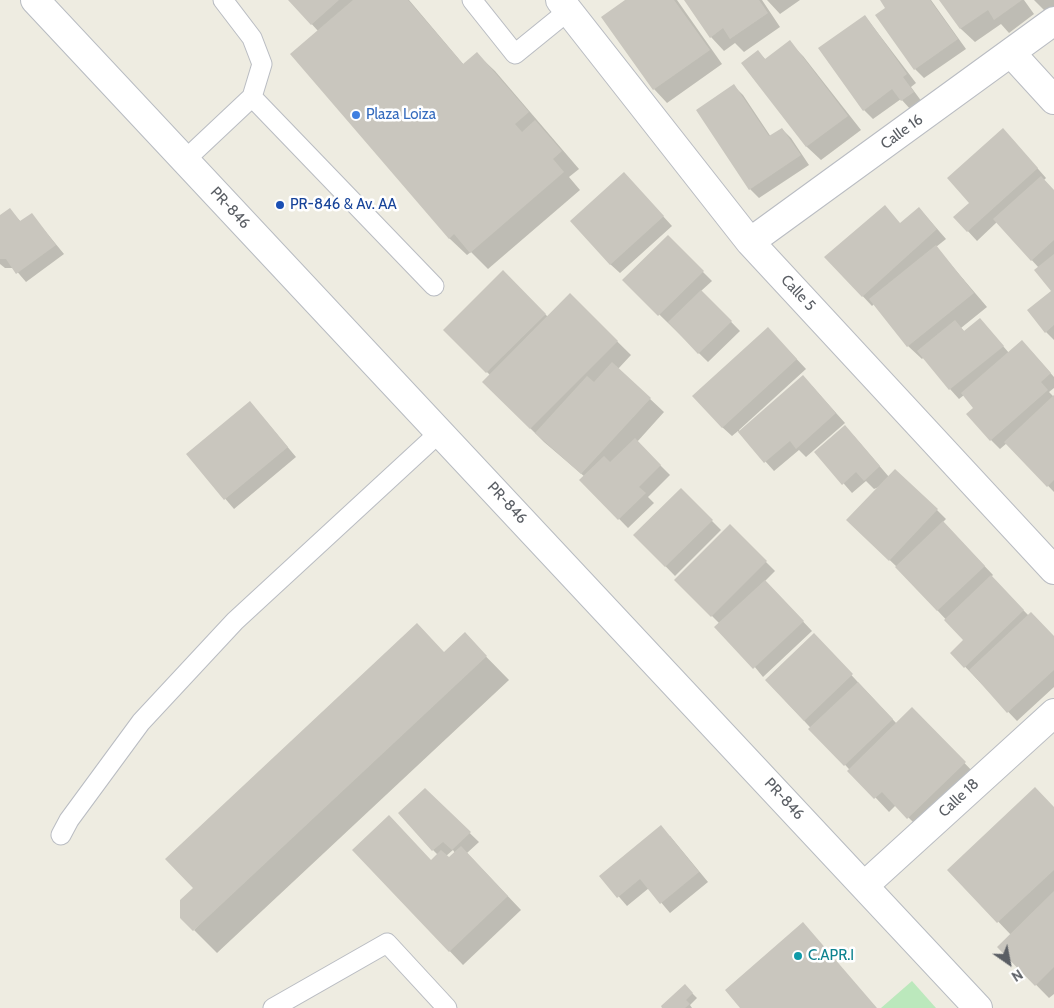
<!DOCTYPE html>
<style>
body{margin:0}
#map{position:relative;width:1054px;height:1008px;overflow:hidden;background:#eeece1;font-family:Cabin,sans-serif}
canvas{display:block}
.north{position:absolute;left:984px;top:938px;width:50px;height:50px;-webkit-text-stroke:4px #fff;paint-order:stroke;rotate:147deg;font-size:14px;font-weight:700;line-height:20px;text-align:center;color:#5a5e64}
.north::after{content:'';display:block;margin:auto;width:18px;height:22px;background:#5a5e64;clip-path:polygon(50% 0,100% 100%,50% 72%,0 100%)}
</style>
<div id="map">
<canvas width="1054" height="1008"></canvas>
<div class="north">N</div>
</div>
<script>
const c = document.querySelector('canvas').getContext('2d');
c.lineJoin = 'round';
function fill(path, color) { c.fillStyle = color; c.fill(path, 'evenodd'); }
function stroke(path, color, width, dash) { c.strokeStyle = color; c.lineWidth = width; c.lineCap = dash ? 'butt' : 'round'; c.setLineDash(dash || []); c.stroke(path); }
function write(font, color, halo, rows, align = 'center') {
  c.font = font + ' Cabin,sans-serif'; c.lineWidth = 5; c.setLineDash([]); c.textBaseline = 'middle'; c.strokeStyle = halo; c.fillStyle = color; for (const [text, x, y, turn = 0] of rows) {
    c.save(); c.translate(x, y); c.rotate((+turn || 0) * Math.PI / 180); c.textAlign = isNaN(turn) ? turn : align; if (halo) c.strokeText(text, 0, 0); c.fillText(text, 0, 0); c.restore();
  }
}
fill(new Path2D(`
 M 912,981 L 936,1008 L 881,1008 Z`), '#bbe8bc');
fill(new Path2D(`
 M 290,0 L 409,0 L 464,65 L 477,54 L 495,71 L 579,169 L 569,177 L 580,190 L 488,269 L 471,252 L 467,255 L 449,238 L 318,31 Z
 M 627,0 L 677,0 L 722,64 L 667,103 L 654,89 Z
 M 685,0 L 762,0 L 780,27 L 744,52 L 735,43 L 724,51 L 711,37 Z
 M 767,0 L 800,0 L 780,14 Z
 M 881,0 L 931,0 L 966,49 L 924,78 L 915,69 L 887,8 Z
 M 941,0 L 1024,0 L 1034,14 L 1009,33 L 1001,24 L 975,42 L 961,29 Z
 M 1034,0 L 1054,0 L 1054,6 L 1046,12 Z
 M 865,16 L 916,83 L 911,87 L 922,102 L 911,110 L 901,99 L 873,119 L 864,110 Z
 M 789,42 L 803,56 L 861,130 L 821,160 L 807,147 L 743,63 L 758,52 L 766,60 Z
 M 734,86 L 743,95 L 771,137 L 782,129 L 791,138 L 809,165 L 759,198 L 750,189 Z
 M 1012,139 L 1046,178 L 1044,180 L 1054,191 L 1054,340 L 1046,332 L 1052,291 L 1039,268 L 997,222 L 977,241 L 955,217 L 971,203 Z
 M 633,183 L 672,226 L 620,273 L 610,264 Z
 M 919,208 L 946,239 L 936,247 L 987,307 L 961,328 L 965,332 L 980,319 L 1009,353 L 1031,351 L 1054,377 L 1054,388 L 1049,392 L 1054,397 L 1054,492 L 1007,443 L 1000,449 L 991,440 L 968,414 L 975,408 L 964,395 L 959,399 L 950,389 L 924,357 L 922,359 L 908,346 L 874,304 L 872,306 L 826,257 L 901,224 Z
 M 10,210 L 21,222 L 32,215 L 64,254 L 26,282 L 14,268 L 5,268 L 0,264 L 0,217 Z
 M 668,237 L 712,281 L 701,291 L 740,331 L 708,362 L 624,280 Z
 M 503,272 L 548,317 L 570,295 L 631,355 L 618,369 L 664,412 L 637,442 L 670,475 L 648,497 L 654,503 L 628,528 L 581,480 L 585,477 L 544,442 L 484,382 L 490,375 L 444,330 Z
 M 777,338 L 806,369 L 739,430 L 740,432 L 812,386 L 845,423 L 806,457 L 799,450 L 774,471 L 738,431 L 732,436 L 722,427 Z
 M 250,402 L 296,457 L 234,509 L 187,454 Z
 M 854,436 L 889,477 L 937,510 L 946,519 L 943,522 L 993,575 L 991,577 L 1029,616 L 1054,638 L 1054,687 L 1017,721 L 952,653 L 965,640 L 897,567 L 857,529 L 879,487 L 874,489 L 866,481 L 852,493 L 816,452 Z
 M 681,490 L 721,530 L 675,576 L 635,535 Z
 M 730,526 L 775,571 L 765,581 L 812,631 L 763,677 L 719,623 L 676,580 Z
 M 464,634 L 509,680 L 217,953 L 194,930 L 444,653 Z
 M 814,635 L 897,724 L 912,709 L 978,777 L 922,831 L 896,805 L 889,812 L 766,680 Z
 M 425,790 L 479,842 L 467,853 L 521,910 L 463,965 L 353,850 L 431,861 L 438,855 L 433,850 ZM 453,850 L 455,853 L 449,859 L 446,856 Z
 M 1054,808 L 1054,994 L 1049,998 L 999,947 L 1011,935 L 949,870 Z
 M 670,836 L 708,882 L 670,913 L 649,888 L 627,906 L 601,876 Z
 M 685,986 L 697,998 L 690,1005 L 692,1008 L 664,1008 Z`), '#0003');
fill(new Path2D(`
 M 288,0 L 339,0 L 311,25 Z
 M 353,0 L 408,0 L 463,64 L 477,52 L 529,112 L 515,124 L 522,132 L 535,120 L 562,151 L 553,159 L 564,172 L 470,253 L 454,234 L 449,239 L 290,54 Z
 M 625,0 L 674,0 L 710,50 L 653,90 L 601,17 Z
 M 684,0 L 759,0 L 768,13 L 730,39 L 723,28 L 710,38 Z
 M 880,0 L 930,0 L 958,39 L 914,70 L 875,15 L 885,8 Z
 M 939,0 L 1022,0 L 994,20 L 988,10 L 960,29 Z
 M 865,15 L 907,74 L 903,77 L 914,92 L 901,101 L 892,89 L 863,111 L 818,48 Z
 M 790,40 L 848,116 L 806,147 L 741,63 L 758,50 L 765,59 Z
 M 734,84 L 769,136 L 782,128 L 801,155 L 749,190 L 696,110 Z
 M 1003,128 L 1038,168 L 967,232 L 953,217 L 969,203 L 947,178 Z
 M 624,172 L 664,216 L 610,265 L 570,221 Z
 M 1041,176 L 1054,190 L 1054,240 L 1031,261 L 993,219 Z
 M 885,205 L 900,223 L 919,207 L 937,229 L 862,297 L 824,257 Z
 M 10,208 L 20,221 L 32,213 L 56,245 L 16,274 L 6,259 L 0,259 L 0,215 Z
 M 668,235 L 704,271 L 658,316 L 622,280 Z
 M 936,245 L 974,293 L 907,347 L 869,299 Z
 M 1054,254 L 1054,325 L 1045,333 L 1027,310 L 1051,291 L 1034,270 Z
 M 503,270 L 546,314 L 486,373 L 443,330 Z
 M 701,290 L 732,321 L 698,354 L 668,322 Z
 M 570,293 L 618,341 L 530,429 L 482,382 Z
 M 980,318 L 1004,346 L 949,390 L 917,351 L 955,320 L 964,331 Z
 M 768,327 L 797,359 L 722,428 L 692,396 Z
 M 1022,340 L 1051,373 L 1041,382 L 1048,390 L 990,441 L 966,414 L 973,408 L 961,393 Z
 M 612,362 L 651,398 L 581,474 L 535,433 L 587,376 L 594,382 Z
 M 803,375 L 836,413 L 796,449 L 790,441 L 764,463 L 738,432 Z
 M 1054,395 L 1054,480 L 1047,487 L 1004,442 Z
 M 250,401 L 288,447 L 224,500 L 186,454 Z
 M 845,425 L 880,466 L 864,481 L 856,472 L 842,485 L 814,452 Z
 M 635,438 L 661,465 L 639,487 L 646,493 L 618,520 L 579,480 L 604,456 L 610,462 Z
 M 895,469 L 938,509 L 889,561 L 846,520 Z
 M 681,488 L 713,520 L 665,567 L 633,535 Z
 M 943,521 L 985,566 L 937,611 L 895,567 Z
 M 730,524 L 767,561 L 711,617 L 674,580 Z
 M 991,575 L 1024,610 L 964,668 L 950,653 L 963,640 L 944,620 Z
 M 765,580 L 804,621 L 753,669 L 714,627 Z
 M 1031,612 L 1054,636 L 1054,670 L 1007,713 L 969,670 Z
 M 417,623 L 444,652 L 465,632 L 487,656 L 193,931 L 180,918 L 180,900 L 193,888 L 165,859 Z
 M 814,633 L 853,674 L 804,721 L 765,680 Z
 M 858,682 L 893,719 L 844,766 L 808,729 Z
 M 912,707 L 966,762 L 907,819 L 882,792 L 874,799 L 847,771 Z
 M 1035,787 L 1054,807 L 1054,870 L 997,923 L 947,870 Z
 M 425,788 L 471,832 L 452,850 L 443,842 L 432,851 L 398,813 Z
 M 389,815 L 431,860 L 441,850 L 449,857 L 461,846 L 508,896 L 449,952 L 352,850 Z
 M 661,825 L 699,872 L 660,904 L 640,879 L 617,898 L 599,876 Z
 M 1054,891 L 1054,967 L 1035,986 L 997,947 Z
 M 803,922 L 877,1008 L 740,1008 L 725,990 Z
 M 685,984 L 693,993 L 686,1000 L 690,1004 L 685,1008 L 662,1008 L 661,1006 Z`), '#c9c6be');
const lane = new Path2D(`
 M 223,0 L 252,38 L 262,64 L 252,97 L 434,286
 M 472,0 L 515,54 L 568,11
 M 185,160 L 252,97
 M 61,835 L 69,820 L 141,722 L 235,621 L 440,432
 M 273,1008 L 387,943 L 447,1008`);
const street = new Path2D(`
 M 560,0 L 750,242 L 1054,570
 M 1011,53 L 1054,100
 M 750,242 L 1054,21
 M 865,885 L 1054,713`);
const secondary = new Path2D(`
 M 35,0 L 978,1008`);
stroke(lane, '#b9bcc2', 21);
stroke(street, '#b9bcc2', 30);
stroke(secondary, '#b7bbc1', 30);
stroke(lane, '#fff', 19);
stroke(street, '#fff', 28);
stroke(secondary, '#fff', 28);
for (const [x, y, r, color] of [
 [356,115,5,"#3f7fe0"],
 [280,205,5,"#1a4fb4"],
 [798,956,5,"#0f9aa8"]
]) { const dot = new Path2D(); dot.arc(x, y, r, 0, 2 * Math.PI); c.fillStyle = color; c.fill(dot); stroke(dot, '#fff', 2); }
write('15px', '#366cbe', '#fff', [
 ["Plaza Loiza",366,115]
], 'left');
write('15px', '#5a5e64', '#fff', [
 ["Calle 16",902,132,-36],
 ["PR-846",230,208,47],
 ["Calle 5",798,293,47],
 ["PR-846",507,503,47],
 ["Calle 18",959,798,-43],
 ["PR-846",784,799,47]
]);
write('15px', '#164399', '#fff', [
 ["PR-846 & Av. AA",290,205]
], 'left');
write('15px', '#0d838f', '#fff', [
 ["C.APR.I",808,956]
], 'left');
</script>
